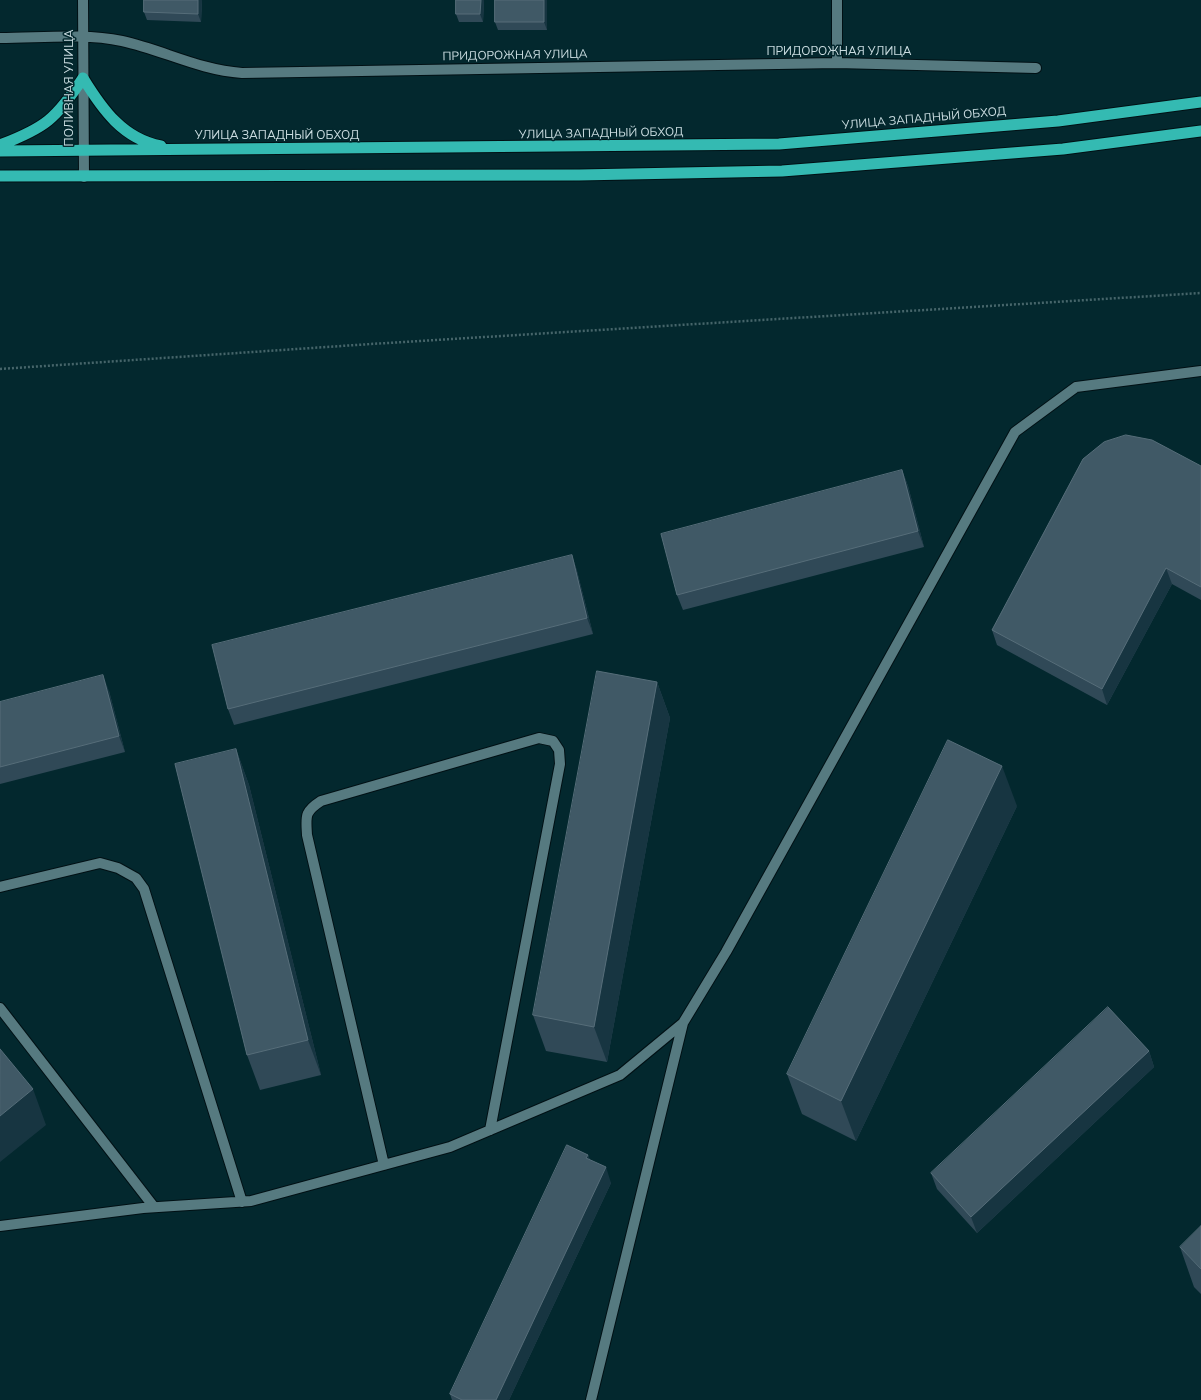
<!DOCTYPE html>
<meta charset="utf-8">
<style>
body{margin:0}
canvas{display:block;background:#03282e}
</style>
<canvas width="1201" height="1400"></canvas>
<script>
const c = document.querySelector('canvas').getContext('2d');
c.lineJoin = 'round';
function stroke(path, color, width, dash) { c.strokeStyle = color; c.lineWidth = width; c.lineCap = dash ? 'butt' : 'round'; c.setLineDash(dash || []); c.stroke(path); }
function fill(path, color) { c.fillStyle = color; c.fill(path, 'evenodd'); }
function write(font, color, halo, rows, align = 'center') {
  c.font = font + ' "Nunito Sans",sans-serif'; c.lineWidth = 3; c.setLineDash([]); c.textBaseline = 'middle'; c.strokeStyle = halo; c.fillStyle = color; for (const [text, x, y, turn = 0] of rows) {
    c.save(); c.translate(x, y); c.rotate((+turn || 0) * Math.PI / 180); c.textAlign = isNaN(turn) ? turn : align; if (halo) c.strokeText(text, 0, 0); c.fillText(text, 0, 0); c.restore();
  }
}
const service = new Path2D(`
 M 0,887 L 100,863 L 118,868 L 136,878 L 144,889 L 242,1202
 M 0,1008 L 154,1207
 M 384,1165 L 307,835 C 306,816 304,812 321,801 L 539,738 L 553,741 L 559,750 L 560,764 L 490,1130
 M 0,1226 L 143,1208 L 251,1201 L 450,1147 L 620,1075 L 683,1023
 M 591,1400 L 683,1023 L 726,952 L 1015,432 L 1076,387 L 1201,371`);
const minor = new Path2D(`
 M 83,0 L 84,177
 M 837,0 L 837,63
 M 0,38 C 40,38 83,33 122,41 C 163,50 199,70 242,73 L 837,63 L 1036,68`);
const trunk = new Path2D(`
 M 0,145 C 45,128 56,119 83,78 C 102,109 123,139 161,146
 M 0,151 L 779,144 L 1058,121 L 1201,102
 M 0,176 L 579,175 L 782,171 L 1063,149 L 1201,131`);
stroke(service, '#001014', 12);
stroke(minor, '#001014', 12);
stroke(trunk, '#001014', 13);
stroke(new Path2D(`
 M 0,369 L 371,344 L 1201,293`), '#46656a', 2.5, [2, 2]);
stroke(service, '#567a80', 10);
stroke(minor, '#567a80', 10);
stroke(trunk, '#34bab2', 11);
fill(new Path2D(`
 M 144,0 L 202,0 L 201,22 L 147,20 L 144,12 Z
 M 456,0 L 484,0 L 483,22 L 459,22 L 456,14 Z
 M 547,0 L 547,30 L 498,30 L 495,22 Z
 M 1201,466 L 1201,600 L 1172,584 L 1107,705 L 997,645 L 992,630 Z
 M 902,470 L 908,486 L 924,547 L 683,610 L 677,595 Z
 M 572,555 L 577,571 L 593,634 L 234,725 L 228,709 Z
 M 657,682 L 670,718 L 607,1062 L 546,1051 L 533,1015 Z
 M 109,691 L 125,752 L 0,784 L 0,702 Z
 M 236,749 L 249,785 L 321,1075 L 260,1090 L 247,1055 Z
 M 1017,806 L 856,1141 L 802,1114 L 787,1074 Z
 M 1149,1051 L 1154,1067 L 977,1233 L 937,1189 L 931,1173 Z
 M 588,1155 L 590,1160 L 611,1183 L 509,1400 L 452,1400 L 450,1394 Z
 M 1180,1247 L 1201,1269 L 1201,1294 L 1194,1287 Z`), '#304957');
fill(new Path2D(`
 M 198,0 L 202,0 L 201,22 L 198,14 Z
 M 481,0 L 484,0 L 483,22 L 480,14 Z
 M 544,0 L 547,0 L 547,30 L 544,22 Z
 M 902,470 L 908,486 L 924,547 L 918,531 Z
 M 572,555 L 577,571 L 593,634 L 587,618 Z
 M 1166,568 L 1172,584 L 1107,705 L 1102,689 Z
 M 103,675 L 109,691 L 125,752 L 119,736 Z
 M 657,682 L 670,718 L 607,1062 L 594,1027 Z
 M 236,749 L 249,785 L 321,1075 L 308,1040 Z
 M 1002,766 L 1017,806 L 856,1141 L 841,1101 Z
 M 1149,1051 L 1154,1067 L 977,1233 L 971,1217 Z
 M 33,1089 L 46,1125 L 0,1162 L 0,1116 Z
 M 588,1155 L 594,1170 L 586,1158 Z
 M 606,1167 L 611,1183 L 509,1400 L 496,1400 Z`), '#173541');
const building = new Path2D(`
 M 144,0 L 198,0 L 198,14 L 144,12 Z
 M 456,0 L 481,0 L 480,14 L 456,14 Z
 M 495,0 L 544,0 L 544,22 L 495,22 Z
 M 1126,435 L 1152,440 L 1201,466 L 1201,587 L 1166,568 L 1102,689 L 992,630 L 1083,459 L 1104,442 Z
 M 902,470 L 918,531 L 677,595 L 661,534 Z
 M 572,555 L 587,618 L 228,709 L 212,645 Z
 M 597,671 L 657,682 L 594,1027 L 533,1015 Z
 M 103,675 L 119,736 L 0,767 L 0,702 Z
 M 948,740 L 1002,766 L 841,1101 L 787,1074 Z
 M 236,749 L 308,1040 L 247,1055 L 175,764 Z
 M 1108,1007 L 1149,1051 L 971,1217 L 931,1173 Z
 M 0,1049 L 33,1089 L 0,1116 Z
 M 567,1145 L 588,1155 L 586,1158 L 606,1167 L 496,1400 L 462,1400 L 450,1394 Z
 M 1201,1226 L 1201,1269 L 1180,1247 Z`);
fill(building, '#405966');
stroke(building, '#566d79', 1);
write('12px', '#cadce0', '#03282e', [
 ["ПРИДОРОЖНАЯ УЛИЦА",839,52],
 ["ПРИДОРОЖНАЯ УЛИЦА",515,56,-1],
 ["ПОЛИВНАЯ УЛИЦА",70,88,-90],
 ["УЛИЦА ЗАПАДНЫЙ ОБХОД",924,119,-5],
 ["УЛИЦА ЗАПАДНЫЙ ОБХОД",601,134,-1],
 ["УЛИЦА ЗАПАДНЫЙ ОБХОД",277,136]
]);
</script>
